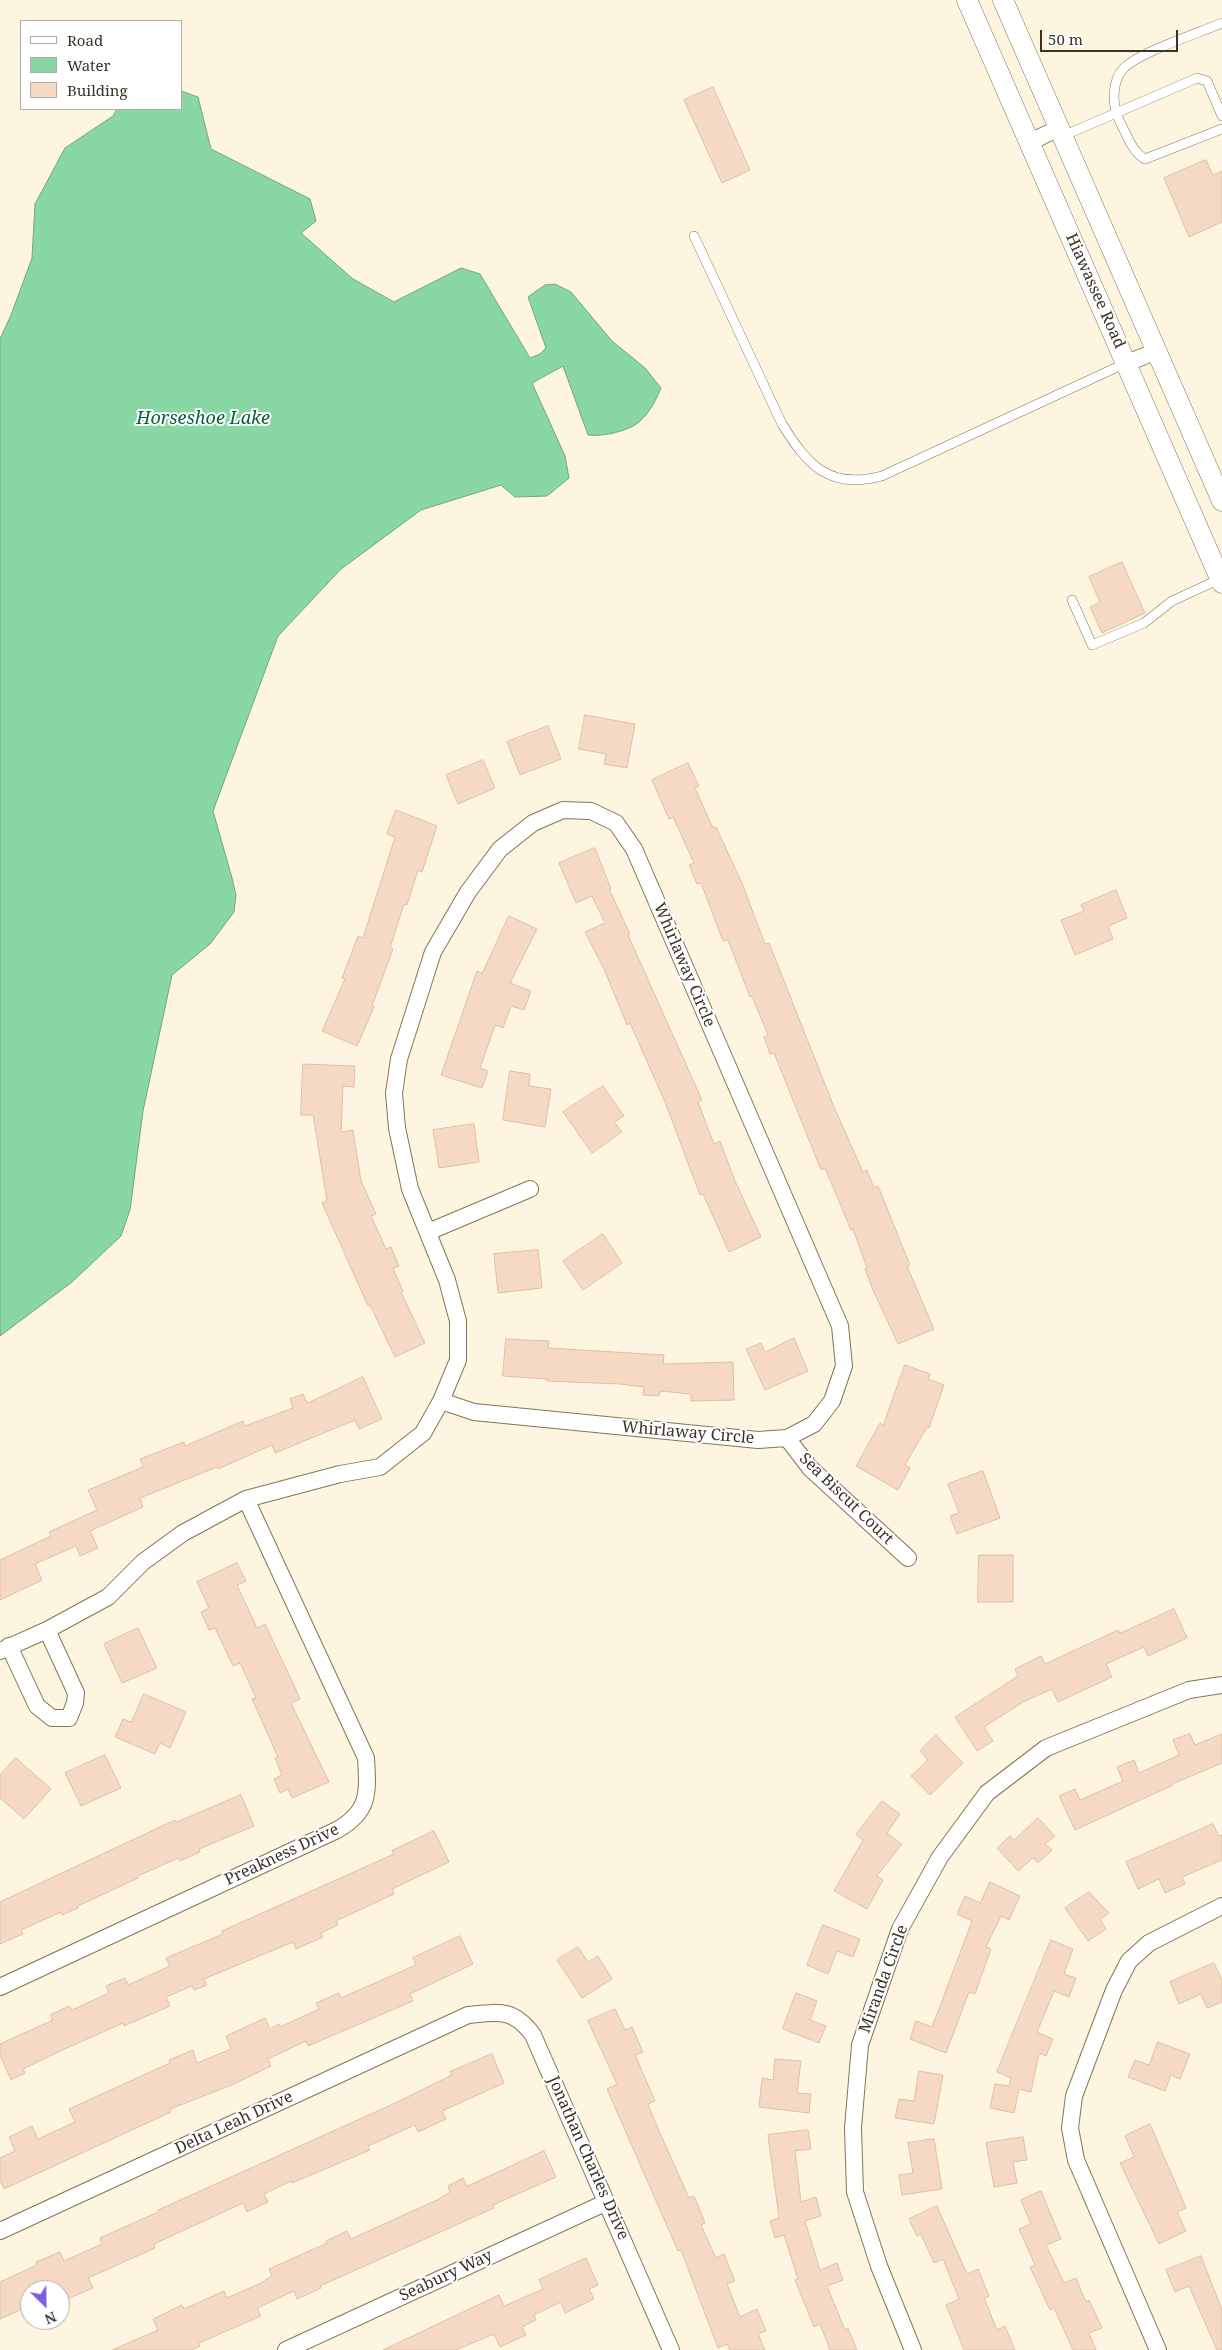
<!DOCTYPE html>
<style>
body{margin:0}
#map{position:relative;width:1222px;height:2350px;overflow:hidden;background:#fdf5df;font-family:"Noto Serif",serif}
canvas{display:block}
.legend{position:absolute;left:20px;top:20px;width:162px;height:90px;box-sizing:border-box;background:#fff;border:1px solid #b0aea8;margin:0;padding:6px 9px;list-style:none;font-size:15px;color:#393426}
.legend li{display:flex;align-items:center;gap:10px;height:25px}
.legend b{width:25px;border:1px solid #b0aea8}
.north{position:absolute;left:20px;top:2280px;width:50px;height:50px;box-sizing:border-box;background:#fff;border:1px solid #b0aea8;border-radius:50%;rotate:157deg;font-size:14px;font-weight:700;line-height:20px;text-align:center;color:#393426}
.north::after{content:'';display:block;margin:auto;width:18px;height:22px;background:#7d5fda;clip-path:polygon(50% 0,100% 100%,50% 72%,0 100%)}
.scale{position:absolute;left:1040px;top:30px;width:138px;height:22px;box-sizing:border-box;border:2px solid #393426;border-top:0;padding-left:6px;font-size:15px;line-height:18px;white-space:nowrap;color:#393426;-webkit-text-stroke:4px #fff;paint-order:stroke}
</style>
<div id="map">
<canvas width="1222" height="2350"></canvas>
<ul class="legend">
<li><b style="height:6px;background:#fff"></b>Road</li>
<li><b style="height:14px;background:#89d7a4"></b>Water</li>
<li><b style="height:14px;background:#f5d9c4"></b>Building</li>
</ul>
<div class="north">N</div>
<div class="scale">50 m</div>
</div>
<script>
const c = document.querySelector('canvas').getContext('2d');
c.lineJoin = 'round';
function fill(path, color) { c.fillStyle = color; c.fill(path, 'evenodd'); }
function stroke(path, color, width, dash) { c.strokeStyle = color; c.lineWidth = width; c.lineCap = dash ? 'butt' : 'round'; c.setLineDash(dash || []); c.stroke(path); }
function write(font, color, halo, rows, align = 'center') {
  c.font = font + ' "Noto Serif",serif'; c.lineWidth = 4; c.setLineDash([]); c.textBaseline = 'middle'; c.strokeStyle = halo; c.fillStyle = color; for (const [text, x, y, turn = 0] of rows) {
    c.save(); c.translate(x, y); c.rotate((+turn || 0) * Math.PI / 180); c.textAlign = isNaN(turn) ? turn : align; if (halo) c.strokeText(text, 0, 0); c.fillText(text, 0, 0); c.restore();
  }
}
const water = new Path2D(`
 M 181,91 L 198,97 L 211,149 L 310,199 L 316,221 L 301,233 L 353,279 L 394,302 L 461,268 L 480,274 L 530,358 L 540,354 L 546,348 L 528,297 L 545,285 L 555,284 L 571,292 L 612,341 L 645,368 L 661,388 C 656,400 650,412 640,421 C 630,431 602,437 588,435 L 563,366 L 532,383 L 565,456 L 569,478 L 547,496 L 515,497 L 501,485 L 421,510 L 341,569 L 278,636 L 213,811 L 232,878 L 236,895 L 234,912 L 210,944 L 172,975 L 143,1111 L 130,1210 L 121,1236 L 72,1282 L 0,1336 L 0,339 L 11,315 L 32,258 L 35,204 L 65,148 L 113,116 L 117,109 L 181,109 Z`);
fill(water, '#89d7a4');
stroke(water, '#71a67e', 1);
const building = new Path2D(`
 M 713,87 L 750,170 L 722,183 L 684,100 Z
 M 1206,160 L 1213,175 L 1222,171 L 1222,222 L 1189,237 L 1164,178 Z
 M 1122,562 L 1145,613 L 1102,633 L 1090,607 L 1100,602 L 1089,577 Z
 M 585,715 L 635,724 L 627,768 L 604,764 L 606,754 L 579,749 Z
 M 548,726 L 561,759 L 520,775 L 507,742 Z
 M 483,760 L 495,788 L 458,804 L 446,775 Z
 M 688,763 L 699,786 L 695,788 L 713,828 L 716,827 L 742,883 L 765,944 L 769,943 L 834,1107 L 863,1172 L 867,1170 L 874,1188 L 878,1186 L 910,1265 L 907,1266 L 934,1329 L 898,1344 L 873,1290 L 865,1269 L 867,1268 L 853,1229 L 851,1230 L 825,1168 L 821,1170 L 774,1053 L 770,1054 L 764,1037 L 768,1035 L 752,996 L 750,997 L 728,940 L 723,941 L 701,883 L 697,884 L 689,865 L 694,863 L 673,817 L 669,819 L 652,780 Z
 M 396,810 L 437,826 L 422,872 L 418,870 L 407,905 L 404,904 L 390,948 L 393,949 L 372,1006 L 374,1007 L 357,1046 L 322,1031 L 345,979 L 342,978 L 358,936 L 363,938 L 395,837 L 387,834 Z
 M 595,848 L 611,889 L 609,889 L 630,934 L 628,935 L 702,1100 L 698,1102 L 714,1144 L 720,1141 L 735,1181 L 761,1237 L 729,1252 L 703,1194 L 700,1195 L 665,1102 L 630,1023 L 627,1025 L 604,969 L 585,932 L 605,923 L 592,896 L 576,903 L 559,863 Z
 M 1116,890 L 1127,918 L 1108,926 L 1113,939 L 1075,955 L 1061,920 L 1084,911 L 1081,905 Z
 M 509,916 L 537,929 L 510,983 L 531,991 L 524,1010 L 511,1006 L 503,1028 L 495,1025 L 480,1068 L 488,1071 L 482,1088 L 441,1075 L 477,971 L 482,973 Z
 M 303,1064 L 355,1066 L 354,1087 L 343,1086 L 341,1132 L 353,1130 L 361,1181 L 376,1214 L 371,1216 L 386,1249 L 391,1247 L 399,1266 L 393,1268 L 403,1291 L 401,1292 L 425,1343 L 395,1357 L 370,1305 L 368,1306 L 322,1203 L 327,1200 L 313,1115 L 301,1115 Z
 M 510,1071 L 530,1074 L 529,1086 L 551,1089 L 545,1127 L 503,1120 Z
 M 603,1086 L 624,1116 L 614,1122 L 622,1132 L 592,1153 L 563,1112 Z
 M 474,1124 L 479,1162 L 439,1168 L 433,1130 Z
 M 603,1234 L 622,1263 L 583,1290 L 563,1261 Z
 M 538,1250 L 542,1288 L 498,1293 L 494,1254 Z
 M 794,1338 L 808,1371 L 765,1390 L 746,1349 L 761,1343 L 765,1352 Z
 M 506,1339 L 549,1341 L 548,1348 L 664,1355 L 663,1364 L 733,1362 L 734,1400 L 691,1401 L 691,1394 L 660,1391 L 659,1396 L 643,1395 L 644,1387 L 620,1384 L 547,1381 L 547,1379 L 503,1376 Z
 M 905,1365 L 930,1374 L 928,1379 L 944,1385 L 929,1428 L 927,1427 L 905,1465 L 910,1468 L 898,1490 L 856,1466 L 880,1423 L 883,1425 Z
 M 363,1377 L 382,1419 L 359,1429 L 355,1420 L 275,1453 L 272,1445 L 218,1469 L 217,1467 L 140,1498 L 143,1507 L 90,1531 L 98,1548 L 80,1556 L 76,1546 L 35,1564 L 42,1580 L 0,1600 L 0,1560 L 51,1536 L 49,1532 L 97,1510 L 88,1490 L 143,1467 L 140,1459 L 184,1442 L 185,1446 L 243,1421 L 245,1426 L 293,1408 L 290,1399 L 303,1394 L 307,1403 Z
 M 983,1471 L 1000,1518 L 957,1534 L 950,1516 L 959,1513 L 948,1484 Z
 M 979,1555 L 1013,1555 L 1013,1602 L 978,1602 Z
 M 237,1563 L 246,1581 L 237,1585 L 257,1628 L 265,1624 L 292,1681 L 300,1699 L 291,1703 L 329,1782 L 292,1798 L 288,1789 L 280,1793 L 274,1779 L 282,1775 L 275,1758 L 278,1757 L 252,1699 L 256,1698 L 240,1663 L 233,1666 L 215,1628 L 209,1630 L 201,1612 L 209,1608 L 197,1582 Z
 M 1174,1609 L 1187,1638 L 1148,1656 L 1144,1647 L 1106,1664 L 1112,1677 L 1058,1702 L 1052,1689 L 1023,1702 L 984,1727 L 993,1741 L 977,1751 L 955,1717 L 1018,1676 L 1015,1669 L 1041,1656 L 1045,1664 L 1118,1630 L 1120,1633 Z
 M 138,1628 L 157,1668 L 122,1683 L 104,1644 Z
 M 144,1694 L 186,1712 L 170,1748 L 160,1743 L 155,1754 L 115,1737 L 123,1719 L 131,1722 Z
 M 1190,1734 L 1195,1745 L 1222,1734 L 1222,1763 L 1172,1784 L 1173,1785 L 1075,1830 L 1059,1796 L 1075,1789 L 1080,1800 L 1123,1781 L 1117,1767 L 1134,1760 L 1139,1773 L 1179,1755 L 1173,1740 Z
 M 936,1735 L 963,1763 L 930,1795 L 911,1776 L 928,1760 L 920,1751 Z
 M 105,1755 L 121,1788 L 81,1806 L 65,1773 Z
 M 16,1758 L 51,1789 L 24,1819 L 0,1798 L 0,1775 Z
 M 241,1795 L 254,1826 L 199,1849 L 200,1852 L 180,1861 L 178,1858 L 138,1876 L 138,1878 L 78,1906 L 78,1908 L 62,1915 L 61,1912 L 21,1930 L 23,1934 L 0,1944 L 0,1902 L 175,1820 L 176,1822 Z
 M 882,1801 L 900,1814 L 887,1833 L 902,1844 L 877,1876 L 883,1880 L 867,1909 L 834,1891 L 863,1840 L 856,1835 Z
 M 1038,1818 L 1055,1836 L 1045,1844 L 1052,1850 L 1038,1863 L 1033,1858 L 1018,1871 L 997,1848 L 1010,1836 L 1014,1840 Z
 M 1213,1824 L 1219,1836 L 1222,1835 L 1222,1860 L 1182,1877 L 1185,1884 L 1165,1893 L 1159,1879 L 1138,1889 L 1126,1862 Z
 M 434,1831 L 449,1862 L 392,1889 L 394,1894 L 336,1921 L 338,1925 L 321,1933 L 323,1937 L 296,1949 L 293,1942 L 204,1979 L 207,1985 L 194,1990 L 192,1986 L 166,1997 L 170,2006 L 124,2026 L 123,2023 L 58,2052 L 23,2069 L 25,2073 L 11,2080 L 0,2055 L 0,2044 L 53,2020 L 50,2015 L 69,2006 L 72,2010 L 109,1993 L 106,1986 L 125,1978 L 128,1985 L 170,1966 L 166,1958 L 223,1934 L 222,1931 L 394,1854 L 392,1851 Z
 M 990,1882 L 1020,1896 L 1009,1920 L 1001,1916 L 986,1947 L 991,1949 L 975,1994 L 969,1992 L 946,2053 L 910,2039 L 916,2021 L 932,2027 L 939,2009 L 972,1921 L 957,1914 L 965,1896 L 980,1903 Z
 M 1089,1892 L 1109,1913 L 1100,1919 L 1106,1929 L 1088,1941 L 1065,1908 Z
 M 823,1925 L 860,1939 L 853,1957 L 837,1951 L 828,1974 L 807,1965 Z
 M 460,1936 L 473,1964 L 410,1994 L 413,2001 L 308,2046 L 306,2041 L 268,2059 L 271,2066 L 234,2084 L 170,2109 L 171,2112 L 4,2189 L 0,2180 L 0,2158 L 15,2151 L 9,2137 L 32,2126 L 38,2139 L 75,2122 L 69,2109 L 170,2063 L 169,2060 L 193,2050 L 197,2063 L 231,2049 L 226,2036 L 265,2018 L 270,2029 L 279,2024 L 280,2027 L 319,2009 L 316,2003 L 339,1993 L 341,1998 L 416,1965 L 413,1958 Z
 M 1051,1940 L 1073,1949 L 1064,1974 L 1076,1978 L 1069,1997 L 1054,1991 L 1037,2032 L 1053,2039 L 1046,2056 L 1039,2053 L 1031,2092 L 1019,2089 L 1014,2113 L 990,2108 L 995,2084 L 1009,2086 L 1011,2078 L 997,2072 Z
 M 578,1947 L 588,1962 L 598,1956 L 612,1979 L 582,1998 L 557,1960 Z
 M 1214,1963 L 1222,1980 L 1222,2002 L 1207,2008 L 1201,1994 L 1179,2004 L 1170,1982 Z
 M 796,1993 L 817,2001 L 810,2020 L 826,2026 L 819,2043 L 783,2029 Z
 M 615,2009 L 625,2030 L 632,2027 L 643,2052 L 635,2055 L 655,2101 L 648,2104 L 653,2117 L 689,2198 L 694,2196 L 705,2223 L 701,2225 L 716,2258 L 724,2254 L 735,2281 L 727,2284 L 740,2317 L 757,2309 L 766,2331 L 758,2334 L 765,2350 L 730,2350 L 727,2344 L 718,2348 L 681,2250 L 678,2251 L 607,2089 L 617,2084 L 588,2021 Z
 M 1158,2042 L 1190,2054 L 1180,2079 L 1171,2075 L 1165,2091 L 1128,2077 L 1135,2060 L 1149,2065 Z
 M 492,2054 L 504,2083 L 442,2111 L 446,2119 L 418,2132 L 415,2125 L 368,2146 L 370,2150 L 292,2183 L 291,2181 L 264,2194 L 268,2202 L 247,2212 L 243,2203 L 154,2244 L 155,2248 L 88,2278 L 93,2288 L 60,2302 L 60,2290 L 30,2290 L 30,2306 L 0,2319 L 0,2282 L 37,2265 L 36,2262 L 60,2252 L 64,2261 L 102,2244 L 100,2238 L 158,2212 L 158,2210 L 393,2104 L 452,2075 L 450,2072 Z
 M 775,2059 L 801,2061 L 797,2093 L 811,2094 L 809,2113 L 759,2107 L 762,2078 L 773,2080 Z
 M 919,2071 L 943,2075 L 934,2124 L 895,2118 L 899,2099 L 914,2101 Z
 M 1150,2124 L 1186,2208 L 1177,2212 L 1186,2231 L 1159,2244 L 1120,2163 L 1134,2157 L 1125,2136 Z
 M 808,2130 L 811,2149 L 795,2151 L 801,2202 L 816,2197 L 821,2216 L 805,2221 L 820,2270 L 837,2263 L 843,2280 L 827,2286 L 845,2330 L 848,2328 L 857,2350 L 830,2350 L 820,2324 L 814,2327 L 795,2280 L 798,2279 L 784,2235 L 775,2238 L 770,2221 L 779,2218 L 768,2135 Z
 M 1023,2137 L 1027,2160 L 1013,2162 L 1017,2183 L 994,2187 L 986,2143 Z
 M 934,2139 L 942,2189 L 902,2195 L 899,2175 L 913,2173 L 908,2143 Z
 M 544,2151 L 556,2177 L 493,2205 L 494,2208 L 320,2286 L 321,2288 L 297,2299 L 294,2291 L 257,2308 L 261,2316 L 199,2343 L 200,2346 L 191,2350 L 112,2350 L 158,2330 L 153,2319 L 182,2305 L 184,2309 L 224,2291 L 227,2298 L 261,2283 L 272,2276 L 269,2269 L 327,2243 L 326,2241 L 347,2231 L 351,2239 L 439,2199 L 450,2192 L 448,2186 L 463,2178 L 467,2186 Z
 M 1041,2191 L 1061,2239 L 1046,2245 L 1064,2283 L 1076,2278 L 1086,2302 L 1089,2300 L 1102,2328 L 1089,2333 L 1096,2350 L 1073,2350 L 1054,2308 L 1050,2310 L 1030,2267 L 1035,2265 L 1019,2229 L 1031,2224 L 1021,2200 Z
 M 937,2206 L 967,2274 L 978,2269 L 989,2296 L 984,2298 L 997,2330 L 1005,2326 L 1015,2350 L 964,2350 L 946,2305 L 959,2299 L 943,2259 L 934,2263 L 921,2234 L 917,2236 L 909,2219 Z
 M 1201,2256 L 1222,2310 L 1222,2350 L 1217,2350 L 1189,2286 L 1175,2292 L 1166,2270 Z
 M 586,2258 L 598,2285 L 589,2289 L 594,2299 L 565,2313 L 561,2302 L 534,2315 L 536,2320 L 522,2327 L 526,2335 L 500,2347 L 494,2334 L 456,2350 L 383,2350 L 499,2295 L 504,2306 L 543,2289 L 539,2280 Z`);
fill(building, '#f5d9c4');
stroke(building, '#dfbfa7', 1);
const service = new Path2D(`
 M 1222,23 C 1199,33 1140,52 1124,68 C 1111,81 1112,107 1120,122 C 1127,135 1132,152 1145,159 L 1222,129
 M 1063,136 L 1197,78 L 1207,81 L 1222,116
 M 694,236 L 782,424 C 808,466 830,490 882,476 L 1126,363
 M 1072,600 L 1092,645 L 1144,623 L 1172,601 L 1220,579`);
const minor = new Path2D(`
 M 1030,142 L 1059,128
 M 1127,363 L 1157,351
 M 428,1232 L 530,1189
 M 787,1438 L 810,1468 L 908,1558
 M 9,1646 L 37,1706 L 52,1718 L 69,1718 L 75,1703 L 76,1693 L 47,1630
 M 0,1651 L 47,1630 L 108,1597 L 143,1562 L 183,1533 L 246,1499 L 340,1474 L 380,1467 L 423,1433 L 441,1401 L 458,1360 L 458,1321 L 447,1280 L 410,1189 L 397,1128 L 394,1093 L 399,1059 L 433,952 L 468,892 L 500,849 L 533,823 L 563,810 L 591,811 L 616,823 L 634,849 L 840,1326 L 844,1366 L 832,1401 L 814,1424 L 787,1438 L 758,1440 L 474,1412 L 441,1401
 M 0,1987 L 337,1830 C 370,1811 368,1793 366,1758 L 246,1499
 M 0,2231 L 468,2015 C 499,2012 513,2008 533,2035 L 671,2350
 M 286,2350 L 607,2202
 M 913,2350 L 879,2266 L 855,2192 L 853,2128 L 860,2045 L 900,1929 L 940,1857 L 987,1793 L 1046,1748 L 1189,1690 L 1222,1685
 M 1158,2350 L 1076,2160 L 1070,2128 L 1074,2096 L 1114,1990 L 1129,1961 L 1149,1943 L 1222,1906`);
const tertiary = new Path2D(`
 M 967,0 L 1222,583
 M 1003,0 L 1222,501`);
stroke(service, '#827655', 10);
stroke(minor, '#827655', 18);
stroke(tertiary, '#827655', 21);
stroke(service, '#fff', 9);
stroke(minor, '#fff', 16);
stroke(tertiary, '#fff', 20);
write('16px', '#393426', '#fff', [
 ["Hiawassee Road",1095,291,66],
 ["Whirlaway Circle",684,965,67],
 ["Whirlaway Circle",688,1433,5],
 ["Sea Biscut Court",846,1499,44],
 ["Preakness Drive",282,1855,-25],
 ["Miranda Circle",884,1979,-70],
 ["Delta Leah Drive",234,2123,-25],
 ["Jonathan Charles Drive",588,2158,66],
 ["Seabury Way",446,2276,-25]
]);
write('italic 18px', '#036436', '#fff', [
 ["Horseshoe Lake",203,419]
]);
</script>
